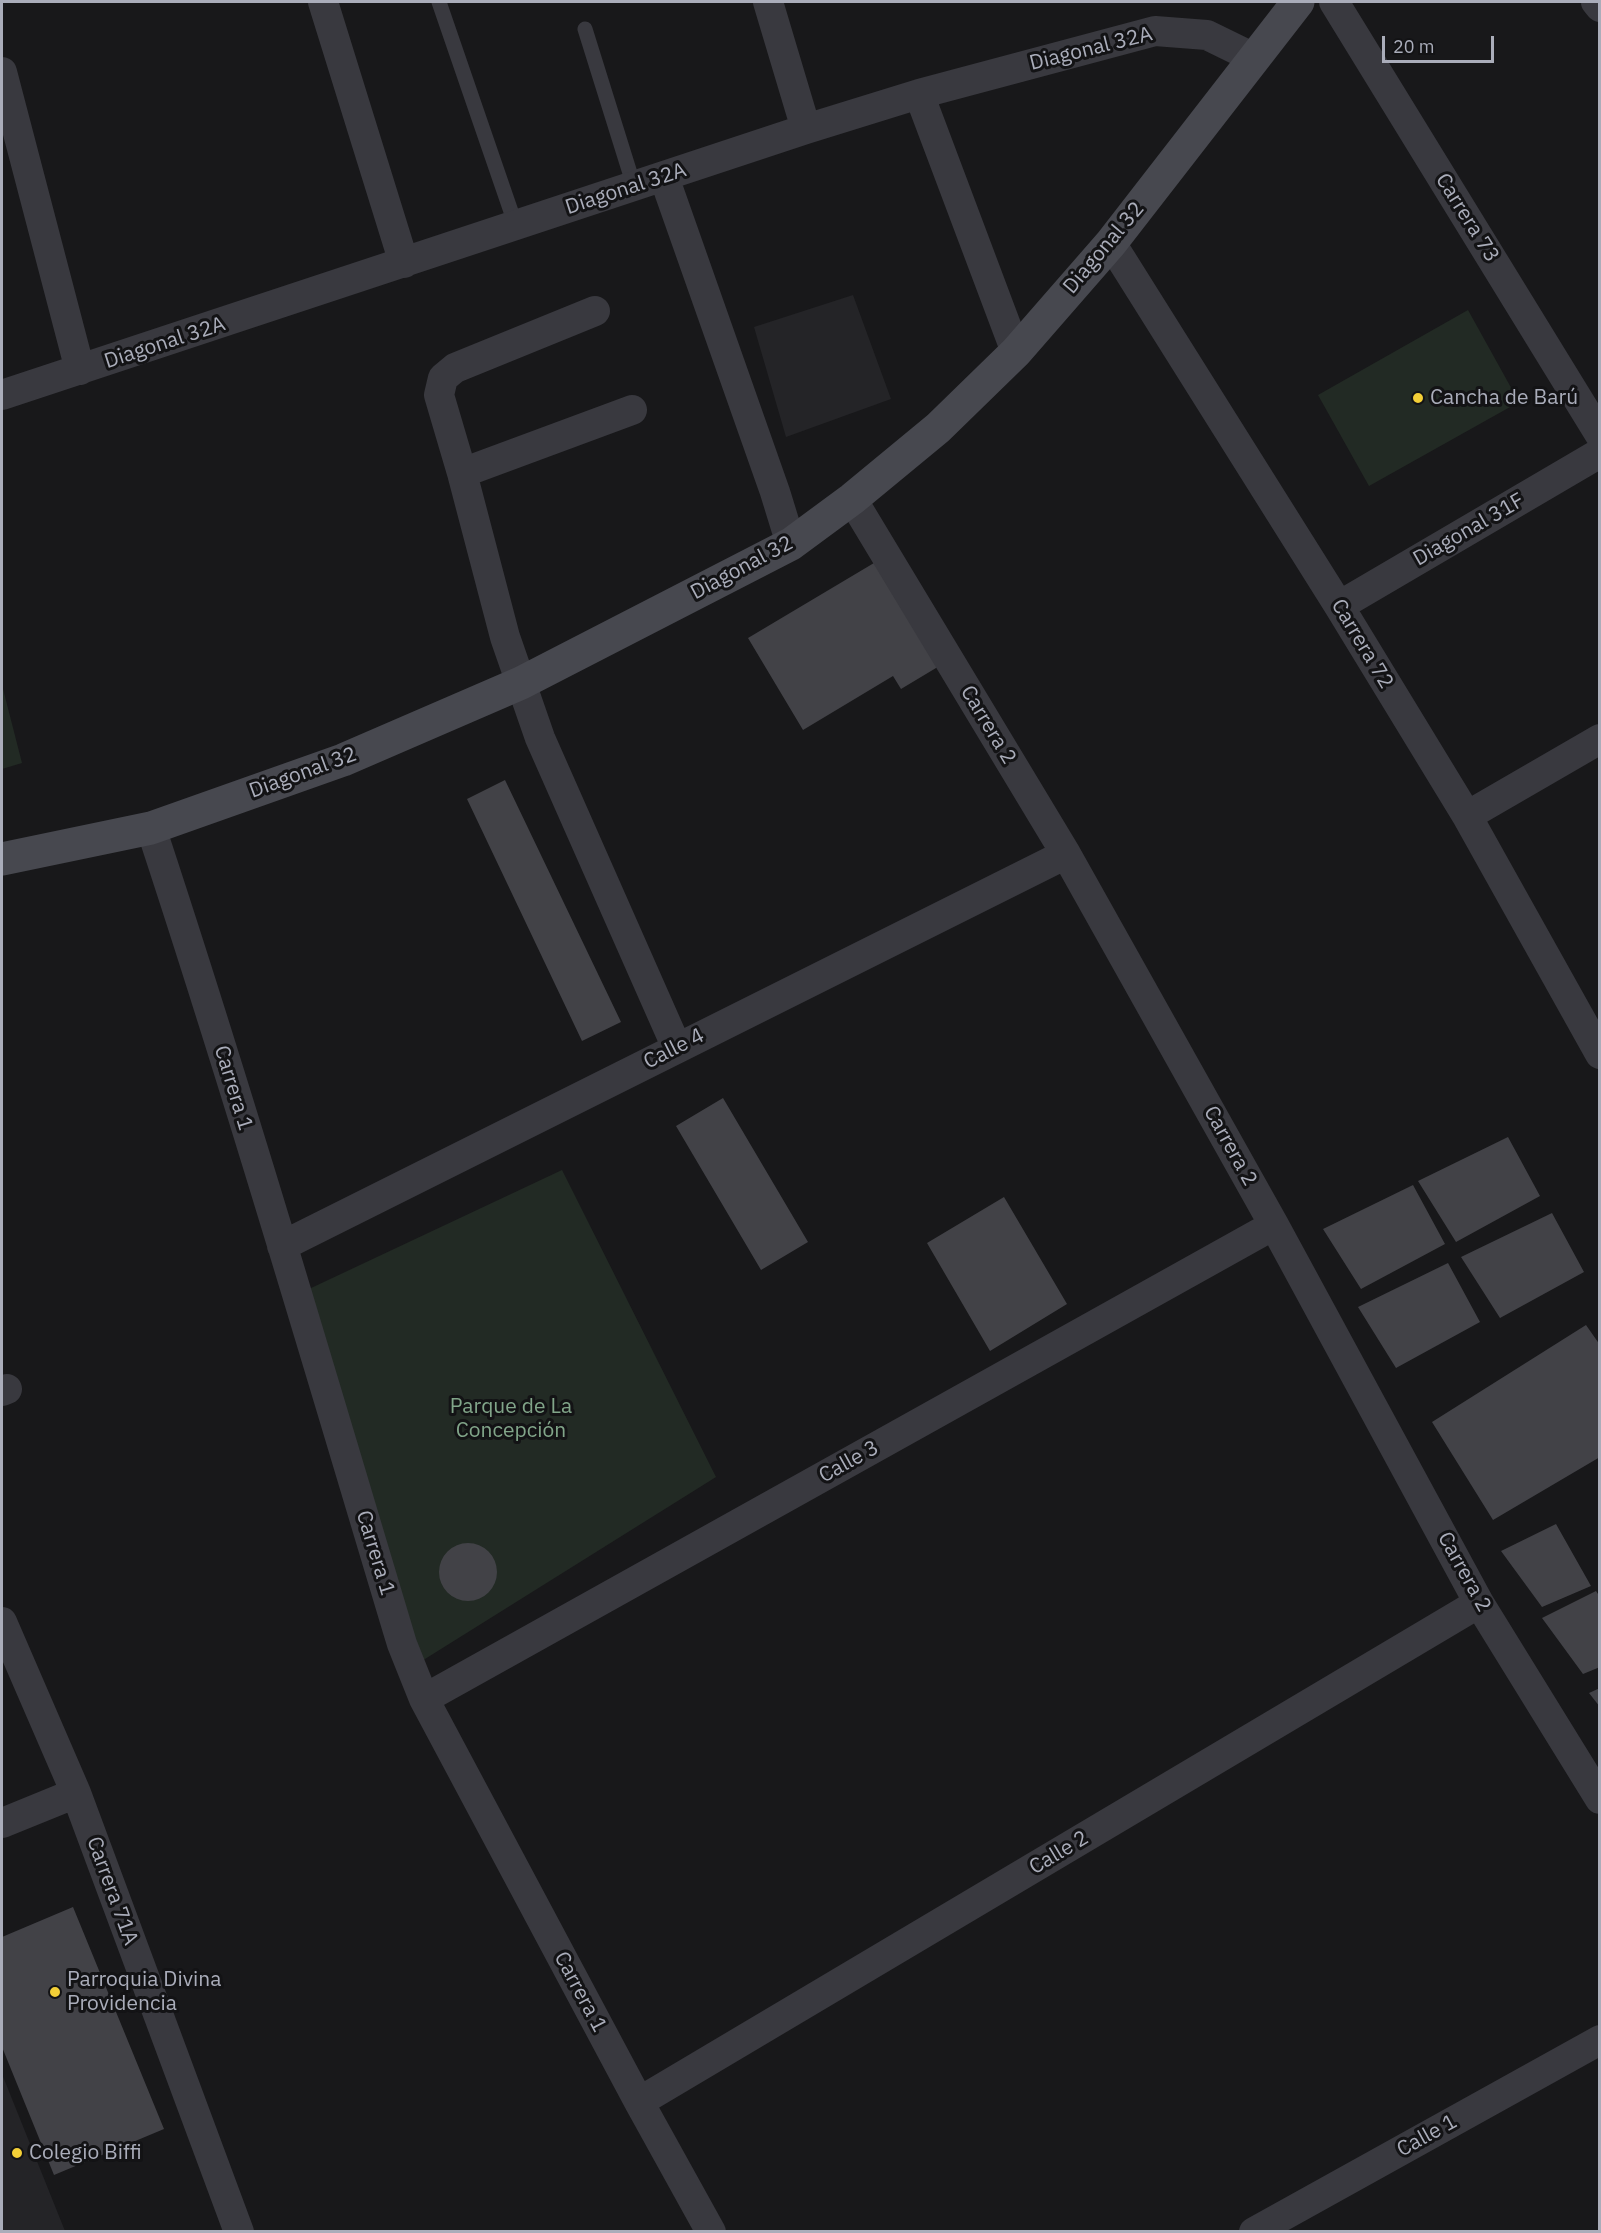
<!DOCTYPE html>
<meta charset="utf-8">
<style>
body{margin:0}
#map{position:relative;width:1601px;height:2233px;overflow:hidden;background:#18181a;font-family:"IBM Plex Sans",sans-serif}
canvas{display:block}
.frame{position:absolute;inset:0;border:3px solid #aaadba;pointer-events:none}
.scale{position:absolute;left:1382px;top:36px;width:112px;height:27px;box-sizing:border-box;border:3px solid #aaadba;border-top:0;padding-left:8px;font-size:18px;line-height:21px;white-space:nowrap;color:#aaadba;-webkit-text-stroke:4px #131315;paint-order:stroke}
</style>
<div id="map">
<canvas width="1601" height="2233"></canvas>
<div class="frame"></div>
<div class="scale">20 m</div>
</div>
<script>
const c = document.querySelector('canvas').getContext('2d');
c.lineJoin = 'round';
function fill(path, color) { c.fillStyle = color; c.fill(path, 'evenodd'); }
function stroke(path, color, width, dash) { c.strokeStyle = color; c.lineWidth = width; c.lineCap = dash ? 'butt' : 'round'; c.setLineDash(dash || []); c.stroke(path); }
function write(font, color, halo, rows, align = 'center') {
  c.font = font + ' "IBM Plex Sans",sans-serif'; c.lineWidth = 6; c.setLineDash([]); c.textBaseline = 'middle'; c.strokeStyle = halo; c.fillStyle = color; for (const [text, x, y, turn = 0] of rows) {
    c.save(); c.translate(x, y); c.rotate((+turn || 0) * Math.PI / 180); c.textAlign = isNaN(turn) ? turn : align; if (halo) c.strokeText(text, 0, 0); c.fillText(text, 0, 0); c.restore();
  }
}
fill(new Path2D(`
 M 853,295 L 891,399 L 786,437 L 754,327 Z
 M 2,2074 L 65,2231 L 2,2231 Z`), '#242427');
fill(new Path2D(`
 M 1468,310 L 1519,402 L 1369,486 L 1318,395 Z
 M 2,685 L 22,763 L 2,769 Z
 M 562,1170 L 716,1477 L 417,1664 L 309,1289 Z`), '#222a24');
fill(new Path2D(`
 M 879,560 L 941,665 L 901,689 L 893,676 L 803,730 L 748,638 Z
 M 505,780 L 621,1022 L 582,1041 L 467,799 Z
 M 723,1098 L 808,1242 L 761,1270 L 676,1126 Z
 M 1508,1137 L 1540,1196 L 1456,1242 L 1418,1181 Z
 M 1413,1185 L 1445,1244 L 1361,1289 L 1323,1229 Z
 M 1004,1197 L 1067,1304 L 990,1351 L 927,1243 Z
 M 1552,1213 L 1584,1272 L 1500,1318 L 1461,1257 Z
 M 1448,1263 L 1480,1322 L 1396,1368 L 1358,1307 Z
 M 1586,1325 L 1600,1345 L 1600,1457 L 1493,1520 L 1432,1422 Z
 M 1556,1524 L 1591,1586 L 1542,1607 L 1501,1551 Z
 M439 1572a29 29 0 1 1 58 0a29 29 0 1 1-58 0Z
 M 1596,1591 L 1600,1597 L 1600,1667 L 1583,1674 L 1542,1618 Z
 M 1600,1688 L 1600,1707 L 1589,1693 Z
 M 73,1907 L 164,2129 L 54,2175 L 2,2047 L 2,1937 Z`), '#424247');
stroke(new Path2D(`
 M 439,2 L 516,226
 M 585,29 L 634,186`), '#39393f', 15);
stroke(new Path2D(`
 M 323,2 L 404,263
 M 768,2 L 806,129
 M 1334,2 L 1600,435
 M 1596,2 L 1600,7
 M 2,72 L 80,370
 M 919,94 L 1016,352
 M 664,177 L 775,492 L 791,544
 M 1111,243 L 1339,606 L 1467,816 L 1600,1054
 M 2,395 L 806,129 L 919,94 L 1155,31 L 1207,35 L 1254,58
 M 632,410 L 462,473 L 505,637 L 540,738 L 677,1048
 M 462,473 L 439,395 L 443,378 L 455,368 L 595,311
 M 852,499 L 1066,854 L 1274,1225 L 1479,1603 L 1600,1799
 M 1339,606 L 1600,453
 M 1467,816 L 1600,739
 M 151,828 C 240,1098 320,1371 402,1644 L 424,1699 L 639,2102 L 711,2232
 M 282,1246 L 1066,854
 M 2,1391 L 7,1389
 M 2,1622 L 76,1793 L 239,2232
 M 424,1699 L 1274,1225
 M 2,1823 L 76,1793
 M 639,2102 L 1479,1603
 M 1254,2232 L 1600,2040`), '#39393f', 30);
stroke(new Path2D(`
 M 2,859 L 151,828 L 343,760 L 521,683 L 791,544 L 852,499 L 938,428 L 1016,352 L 1111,243 L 1298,2`), '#47484f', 33);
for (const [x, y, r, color] of [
 [1418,398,6,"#f3cf37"],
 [55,1992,6,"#f3cf37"],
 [17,2153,6,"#f3cf37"]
]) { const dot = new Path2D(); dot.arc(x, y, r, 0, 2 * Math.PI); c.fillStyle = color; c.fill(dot); stroke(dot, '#131315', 2); }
write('21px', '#aaadba', '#131315', [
 ["Diagonal 32A",1091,49,-14],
 ["Diagonal 32A",626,189,-18],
 ["Carrera 73",1467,218,58],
 ["Diagonal 32",1104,248,-50],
 ["Diagonal 32A",165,343,-18],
 ["Diagonal 31F",1469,530,-30],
 ["Diagonal 32",742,568,-28],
 ["Carrera 72",1362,644,59],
 ["Carrera 2",988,725,59],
 ["Diagonal 32",303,773,-20],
 ["Calle 4",674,1049,-27],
 ["Carrera 1",233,1088,73],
 ["Carrera 2",1230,1146,61],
 ["Calle 3",849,1462,-29],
 ["Carrera 1",375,1553,73],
 ["Carrera 2",1464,1572,61],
 ["Calle 2",1059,1853,-31],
 ["Carrera 71A",112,1891,70],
 ["Carrera 1",580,1992,62],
 ["Calle 1",1427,2136,-29]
]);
write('21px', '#aaadba', '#131315', [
 ["Cancha de Barú",1430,398],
 ["Parroquia Divina",67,1980],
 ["Providencia",67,2004],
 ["Colegio Biffi",29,2153]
], 'left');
write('21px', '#81a589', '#131315', [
 ["Parque de La",511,1407],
 ["Concepción",511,1431]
]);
</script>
